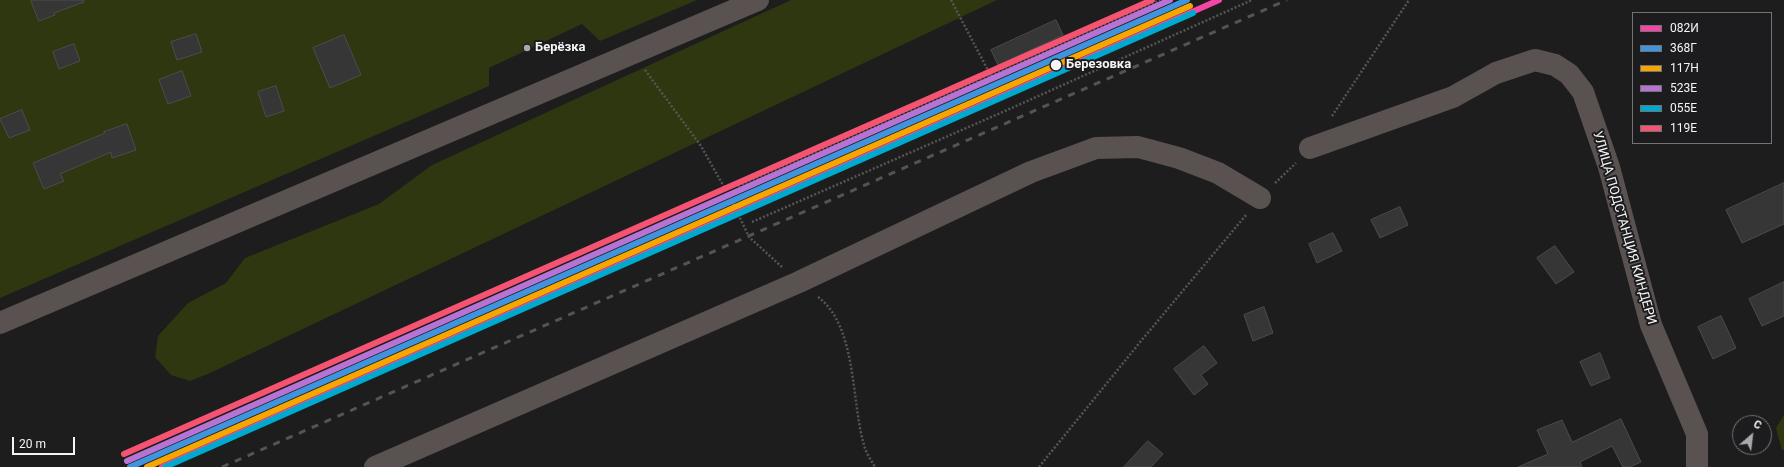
<!DOCTYPE html>
<meta charset="utf-8">
<style>
body{margin:0}
#map{position:relative;width:1784px;height:467px;overflow:hidden;background:#1d1d1d;font-family:Roboto,sans-serif}
canvas{display:block}
.legend{position:absolute;left:1632px;top:12px;width:140px;height:132px;box-sizing:border-box;background:#1c1c1e;border:1px solid #737374;margin:0;padding:5px 7px;list-style:none;font-size:12px;color:#f5f5f6}
.legend li{display:flex;align-items:center;gap:8px;height:20px}
.legend b{width:20px;border:1px solid #737374}
.north{position:absolute;left:1732px;top:415px;width:40px;height:40px;box-sizing:border-box;background:#1c1c1e;border:1px solid #737374;border-radius:50%;rotate:28deg;font-size:11px;font-weight:700;line-height:16px;text-align:center;color:#f5f5f6}
.north::after{content:'';display:block;margin:auto;width:14px;height:18px;background:#a9a9aa;clip-path:polygon(50% 0,100% 100%,50% 72%,0 100%)}
.scale{position:absolute;left:12px;top:437px;width:63px;height:18px;box-sizing:border-box;border:2px solid #f5f5f6;border-top:0;padding-left:5px;font-size:12px;line-height:14px;white-space:nowrap;color:#f5f5f6;-webkit-text-stroke:3px #1c1c1e;paint-order:stroke}
</style>
<div id="map">
<canvas width="1784" height="467"></canvas>
<ul class="legend">
<li><b style="height:5px;background:#f346a5"></b>082И</li>
<li><b style="height:5px;background:#4094de"></b>368Г</li>
<li><b style="height:5px;background:#f7a600"></b>117Н</li>
<li><b style="height:5px;background:#b673d3"></b>523Е</li>
<li><b style="height:5px;background:#00a9ce"></b>055Е</li>
<li><b style="height:5px;background:#f65372"></b>119Е</li>
</ul>
<div class="north">С</div>
<div class="scale">20 m</div>
</div>
<script>
const c = document.querySelector('canvas').getContext('2d');
c.lineJoin = 'round';
function fill(path, color) { c.fillStyle = color; c.fill(path, 'evenodd'); }
function stroke(path, color, width, dash) { c.strokeStyle = color; c.lineWidth = width; c.lineCap = dash ? 'butt' : 'round'; c.setLineDash(dash || []); c.stroke(path); }
function write(font, color, halo, rows, align = 'center') {
  c.font = font + ' Roboto,sans-serif'; c.lineWidth = 4; c.setLineDash([]); c.textBaseline = 'middle'; c.strokeStyle = halo; c.fillStyle = color; for (const [text, x, y, turn = 0] of rows) {
    c.save(); c.translate(x, y); c.rotate((+turn || 0) * Math.PI / 180); c.textAlign = isNaN(turn) ? turn : align; if (halo) c.strokeText(text, 0, 0); c.fillText(text, 0, 0); c.restore();
  }
}
fill(new Path2D(`
 M 0,0 L 697,0 L 600,41 L 582,24 L 489,68 L 489,86 L 0,298 Z
 M 791,0 L 997,0 L 210,373 L 190,381 L 171,375 L 155,357 L 158,336 L 188,303 L 226,283 L 245,258 L 379,204 L 432,165 Z
 M 1784,415 L 1784,450 L 1782,450 L 1776,428 Z`), '#2f3710');
const building = new Path2D(`
 M 31,0 L 84,0 L 84,2 L 54,13 L 55,15 L 39,21 Z
 M 1056,20 L 1063,35 L 998,65 L 991,50 Z
 M 196,34 L 202,52 L 177,60 L 171,42 Z
 M 344,35 L 361,75 L 330,88 L 313,48 Z
 M 74,44 L 80,61 L 59,69 L 53,52 Z
 M 182,71 L 191,96 L 168,104 L 159,80 Z
 M 276,86 L 284,111 L 266,117 L 258,92 Z
 M 22,110 L 30,130 L 9,138 L 0,119 Z
 M 127,124 L 136,150 L 112,158 L 111,152 L 60,174 L 64,181 L 44,189 L 33,163 L 105,133 L 104,132 Z
 M 1784,183 L 1784,224 L 1742,243 L 1726,210 Z
 M 1400,207 L 1408,225 L 1380,238 L 1371,220 Z
 M 1333,233 L 1342,251 L 1317,263 L 1309,244 Z
 M 1555,246 L 1574,272 L 1556,284 L 1537,258 Z
 M 1784,282 L 1784,316 L 1762,326 L 1749,299 Z
 M 1264,307 L 1273,333 L 1253,341 L 1244,315 Z
 M 1721,316 L 1736,348 L 1713,359 L 1698,327 Z
 M 1204,346 L 1217,363 L 1201,375 L 1208,384 L 1194,395 L 1174,369 Z
 M 1600,353 L 1610,378 L 1591,386 L 1580,362 Z
 M 1621,419 L 1641,462 L 1630,467 L 1623,467 L 1612,446 L 1580,462 L 1582,467 L 1518,467 L 1548,454 L 1537,430 L 1562,420 L 1572,442 Z
 M 1148,441 L 1163,454 L 1151,467 L 1124,467 Z`);
fill(building, '#363636');
stroke(building, '#4c4c4c', 1);
stroke(new Path2D(`
 M 951,0 L 991,76
 M 645,70 L 701,146 L 732,201 L 749,237 L 782,267
 M 1332,116 L 1409,0
 M 1275,183 L 1296,163
 M 738,186 L 991,76 L 1160,0
 M 752,222 L 1005,111 L 1252,0
 M 818,297 C 857,326 851,401 864,445 C 866,453 871,460 875,467
 M 1039,467 L 1141,341 L 1246,215`), '#595454', 2.5, [2, 2]);
stroke(new Path2D(`
 M 1310,148 L 1453,97 L 1496,73 L 1535,60 L 1555,65 L 1569,74 L 1583,92 L 1609,167 L 1651,325 L 1697,434 L 1697,467
 M 0,323 L 758,0
 M 375,467 L 799,282 L 1031,172 L 1096,148 L 1138,147 L 1179,158 L 1218,173 L 1260,198`), '#5a5250', 22);
stroke(new Path2D(`
 M 222,467 L 1287,0`), '#565453', 3, [7, 7]);
stroke(new Path2D(`
 M 162,467 L 1219,0`), '#f346a5', 6);
stroke(new Path2D(`
 M 130,467 L 1187,0`), '#4094de', 6);
stroke(new Path2D(`
 M 147,467 L 1190,6`), '#f7a600', 6);
stroke(new Path2D(`
 M 127,461 L 1170,0`), '#b673d3', 6);
stroke(new Path2D(`
 M 165,467 L 1193,13`), '#00a9ce', 6);
stroke(new Path2D(`
 M 124,454 L 1152,0`), '#f65372', 6);
for (const [x, y, r, color] of [
 [527,48,4,"#a9a9aa"],
 [1056,65,6,"#f5f5f6"]
]) { const dot = new Path2D(); dot.arc(x, y, r, 0, 2 * Math.PI); c.fillStyle = color; c.fill(dot); stroke(dot, '#1c1c1e', 1.5); }
write('bold 13px', '#f5f5f6', '#1c1c1e', [
 ["Берёзка",535,48]
], 'left');
write('bold 13px', '#f5f5f6', '#1c1c1e', [
 ["Березовка",1066,65]
], 'left');
write('13px', '#f5f5f6', '#1c1c1e', [
 ["УЛИЦА ПОДСТАНЦИЯ КИНДЕРИ",1624,228,74]
]);
</script>
